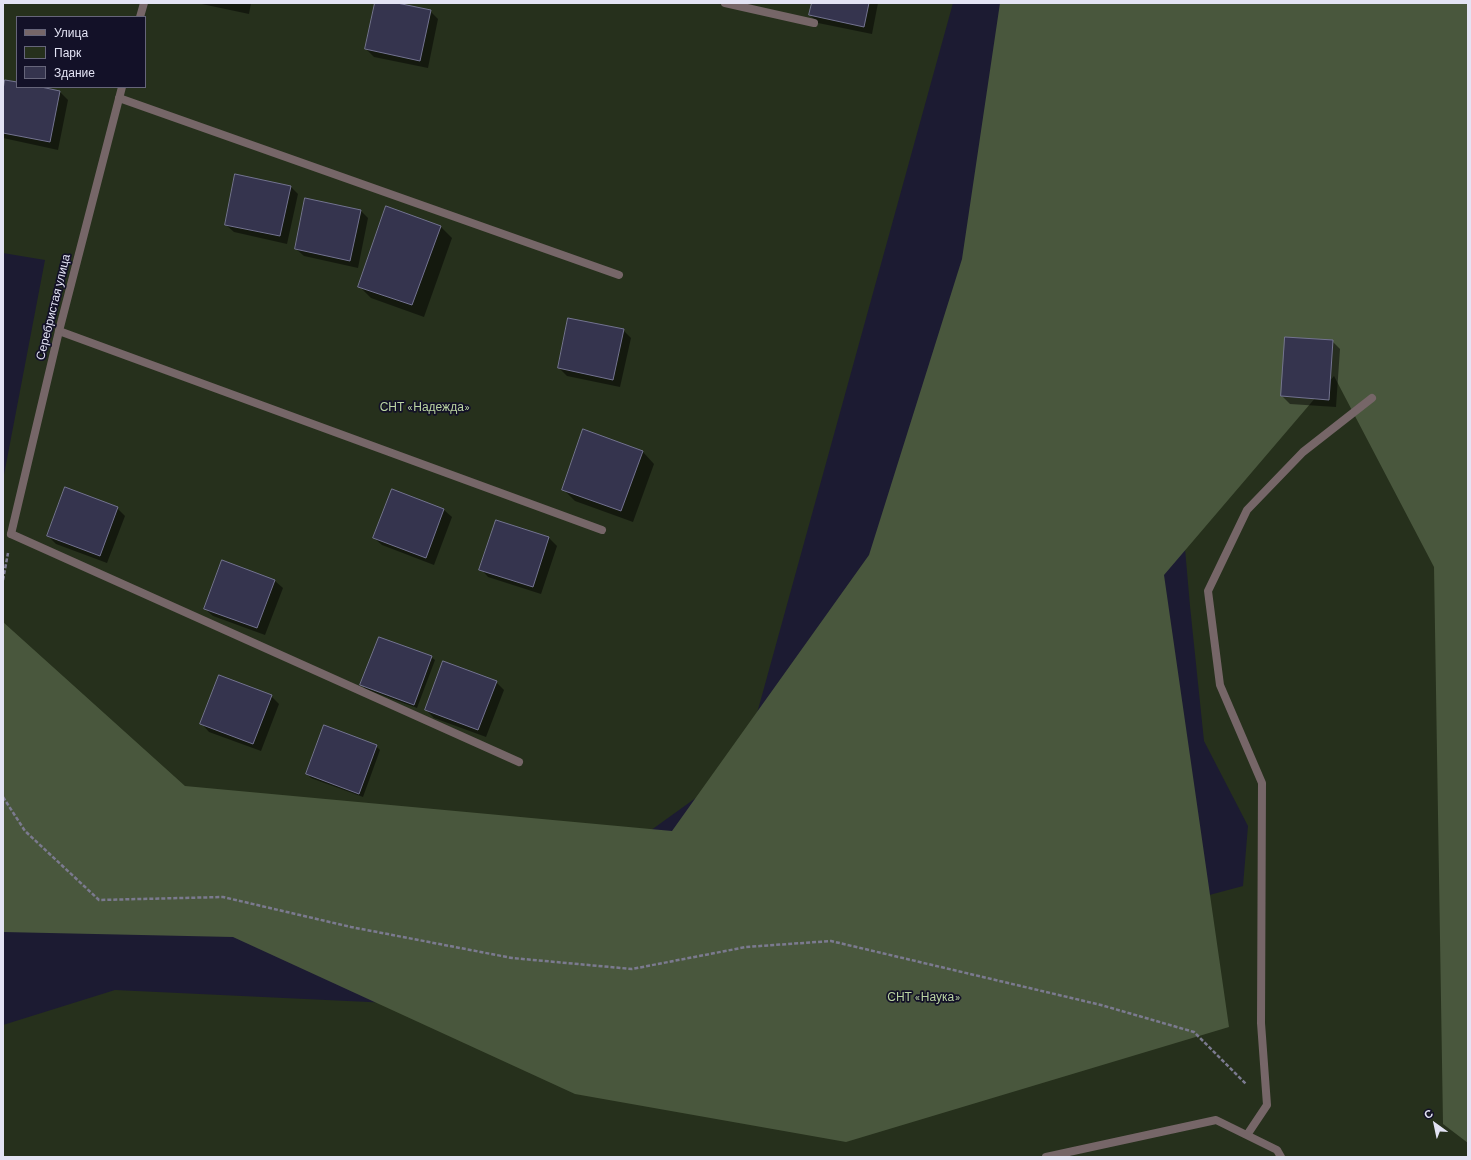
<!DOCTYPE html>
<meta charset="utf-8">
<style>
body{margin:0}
#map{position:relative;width:1471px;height:1160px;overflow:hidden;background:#1c1b32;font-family:Barlow,sans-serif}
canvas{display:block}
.frame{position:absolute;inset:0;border:4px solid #e3e3f4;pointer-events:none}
.legend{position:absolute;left:16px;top:16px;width:130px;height:72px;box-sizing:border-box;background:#131128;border:1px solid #66657a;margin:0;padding:5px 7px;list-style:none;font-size:12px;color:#e3e3f4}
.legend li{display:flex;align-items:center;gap:8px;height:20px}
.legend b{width:20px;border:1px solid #66657a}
.north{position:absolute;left:1415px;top:1104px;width:40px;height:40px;-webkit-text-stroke:3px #131128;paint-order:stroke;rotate:327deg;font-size:11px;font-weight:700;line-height:16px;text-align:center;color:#e3e3f4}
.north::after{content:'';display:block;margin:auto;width:14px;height:18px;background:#e3e3f4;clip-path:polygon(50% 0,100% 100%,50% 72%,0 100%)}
</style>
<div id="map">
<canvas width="1471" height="1160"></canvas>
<div class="frame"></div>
<ul class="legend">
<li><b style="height:5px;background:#766668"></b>Улица</li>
<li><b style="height:11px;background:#26301c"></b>Парк</li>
<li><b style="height:11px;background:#35344e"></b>Здание</li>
</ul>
<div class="north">С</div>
</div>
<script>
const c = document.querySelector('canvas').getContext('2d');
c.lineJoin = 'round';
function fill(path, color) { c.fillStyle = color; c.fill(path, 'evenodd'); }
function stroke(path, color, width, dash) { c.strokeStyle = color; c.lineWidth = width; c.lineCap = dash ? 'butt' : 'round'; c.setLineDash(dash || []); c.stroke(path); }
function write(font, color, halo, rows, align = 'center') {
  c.font = font + ' Barlow,sans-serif'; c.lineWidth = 3.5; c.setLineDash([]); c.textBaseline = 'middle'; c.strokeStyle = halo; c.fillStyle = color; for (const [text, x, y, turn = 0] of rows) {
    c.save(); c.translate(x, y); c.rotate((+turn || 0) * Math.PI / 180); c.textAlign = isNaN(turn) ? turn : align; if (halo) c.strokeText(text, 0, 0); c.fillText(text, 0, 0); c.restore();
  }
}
fill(new Path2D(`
 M 3,3 L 953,3 L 743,764 L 629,846 L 215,800 L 130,771 L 3,663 L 3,480 L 45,260 L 3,253 ZM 17,17 L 145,17 L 145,87 L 17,87 Z
 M 1244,69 L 1468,569 L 1468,1157 L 3,1157 L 3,1025 L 115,990 L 411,1004 L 1071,932 L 1243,886 L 1248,826 L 1204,741 L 1190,606 L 1165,319 Z`), '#26301c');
fill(new Path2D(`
 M 1000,3 L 1468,3 L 1468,1143 L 1443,1124 L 1434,567 L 1334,376 L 1164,575 L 1229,1027 L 846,1142 L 575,1094 L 233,937 L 3,932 L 3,622 L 185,786 L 672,831 L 869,555 L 962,259 Z`), '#49573d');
fill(new Path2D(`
 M 197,3 L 251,3 L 249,14 Z
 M 376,3 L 392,3 L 430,11 L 438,19 L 428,68 L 374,57 L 366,49 Z
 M 813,3 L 878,3 L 872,34 L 818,23 L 810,15 Z
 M 17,83 L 17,87 L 36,87 L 60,92 L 68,100 L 58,150 L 3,138 L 3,95 Z
 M 290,186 L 298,194 L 287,244 L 234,232 L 226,225 Z
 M 360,210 L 368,218 L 358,268 L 304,256 L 296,249 Z
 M 440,226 L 452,238 L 424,317 L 371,298 L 359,286 Z
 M 623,330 L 631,338 L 620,387 L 567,376 L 559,368 Z
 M 1286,338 L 1332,341 L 1340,349 L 1336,407 L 1290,404 L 1282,396 Z
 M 643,452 L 654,464 L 633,522 L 575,501 L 563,489 Z
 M 117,508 L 125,516 L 107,563 L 56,544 L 48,536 Z
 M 444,510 L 452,517 L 434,565 L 382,545 L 374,538 Z
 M 496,522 L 549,538 L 557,546 L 541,594 L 488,577 L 481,569 Z
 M 275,581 L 283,588 L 265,635 L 213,616 L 205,609 Z
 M 431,657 L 435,660 L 417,708 L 365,689 L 362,685 Z
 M 496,682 L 504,690 L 486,737 L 434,718 L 426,710 Z
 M 271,696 L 279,704 L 261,751 L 209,732 L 202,724 Z
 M 376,746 L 380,750 L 363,797 L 311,778 L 307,774 Z`), '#0007');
const building = new Path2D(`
 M 375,3 L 397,3 L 431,10 L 420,61 L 365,49 Z
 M 812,3 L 869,3 L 864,27 L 809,15 Z
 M 5,80 L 17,82 L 17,87 L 41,87 L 60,91 L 50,142 L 3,133 L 3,90 Z
 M 235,174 L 291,186 L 280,236 L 225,225 Z
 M 305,198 L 361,210 L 350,261 L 295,249 Z
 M 386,206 L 441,226 L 412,305 L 358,287 Z
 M 568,318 L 624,329 L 613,380 L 558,368 Z
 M 1285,337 L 1333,340 L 1329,400 L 1281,396 Z
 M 583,429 L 643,451 L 621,511 L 562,490 Z
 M 65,487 L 118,507 L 100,556 L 47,536 Z
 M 392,489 L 444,509 L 426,558 L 373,538 Z
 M 496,520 L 549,537 L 533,587 L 479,570 Z
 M 222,560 L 275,580 L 257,628 L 204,609 Z
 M 379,637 L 432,656 L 414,705 L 360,685 Z
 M 443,661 L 497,681 L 478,730 L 425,710 Z
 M 219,675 L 272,695 L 253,744 L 200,724 Z
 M 324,725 L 377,745 L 359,794 L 306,774 Z`);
fill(building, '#35344e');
stroke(building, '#737390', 1);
stroke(new Path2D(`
 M 3,580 L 8,553
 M 3,797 L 25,831 L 99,900 L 223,897 L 351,927 L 512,958 L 632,969 L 746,947 L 831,941 L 1101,1005 L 1194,1032 L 1246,1084`), '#7b7a8f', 2.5, [4, 2]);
stroke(new Path2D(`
 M 725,3 L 814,23
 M 119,98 L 619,275
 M 59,331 L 602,530
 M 11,534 L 519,762
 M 1247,1135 L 1267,1105 L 1261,1023 L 1262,783 L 1220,685 L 1208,591 L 1247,510 L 1303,452 L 1372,398
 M 1046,1157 L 1216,1120 L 1277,1150 L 1281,1157`), '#766668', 8);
stroke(new Path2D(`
 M 140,17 L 144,3
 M 11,534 L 59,331 L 122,87`), '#766668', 8);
write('12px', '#e3e3f4', '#131128', [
 ["Серебристая улица",53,307,-76]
]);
write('12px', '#bbd5a2', '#131128', [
 ["СНТ «Надежда»",425,407],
 ["СНТ «Наука»",924,997]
]);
</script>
